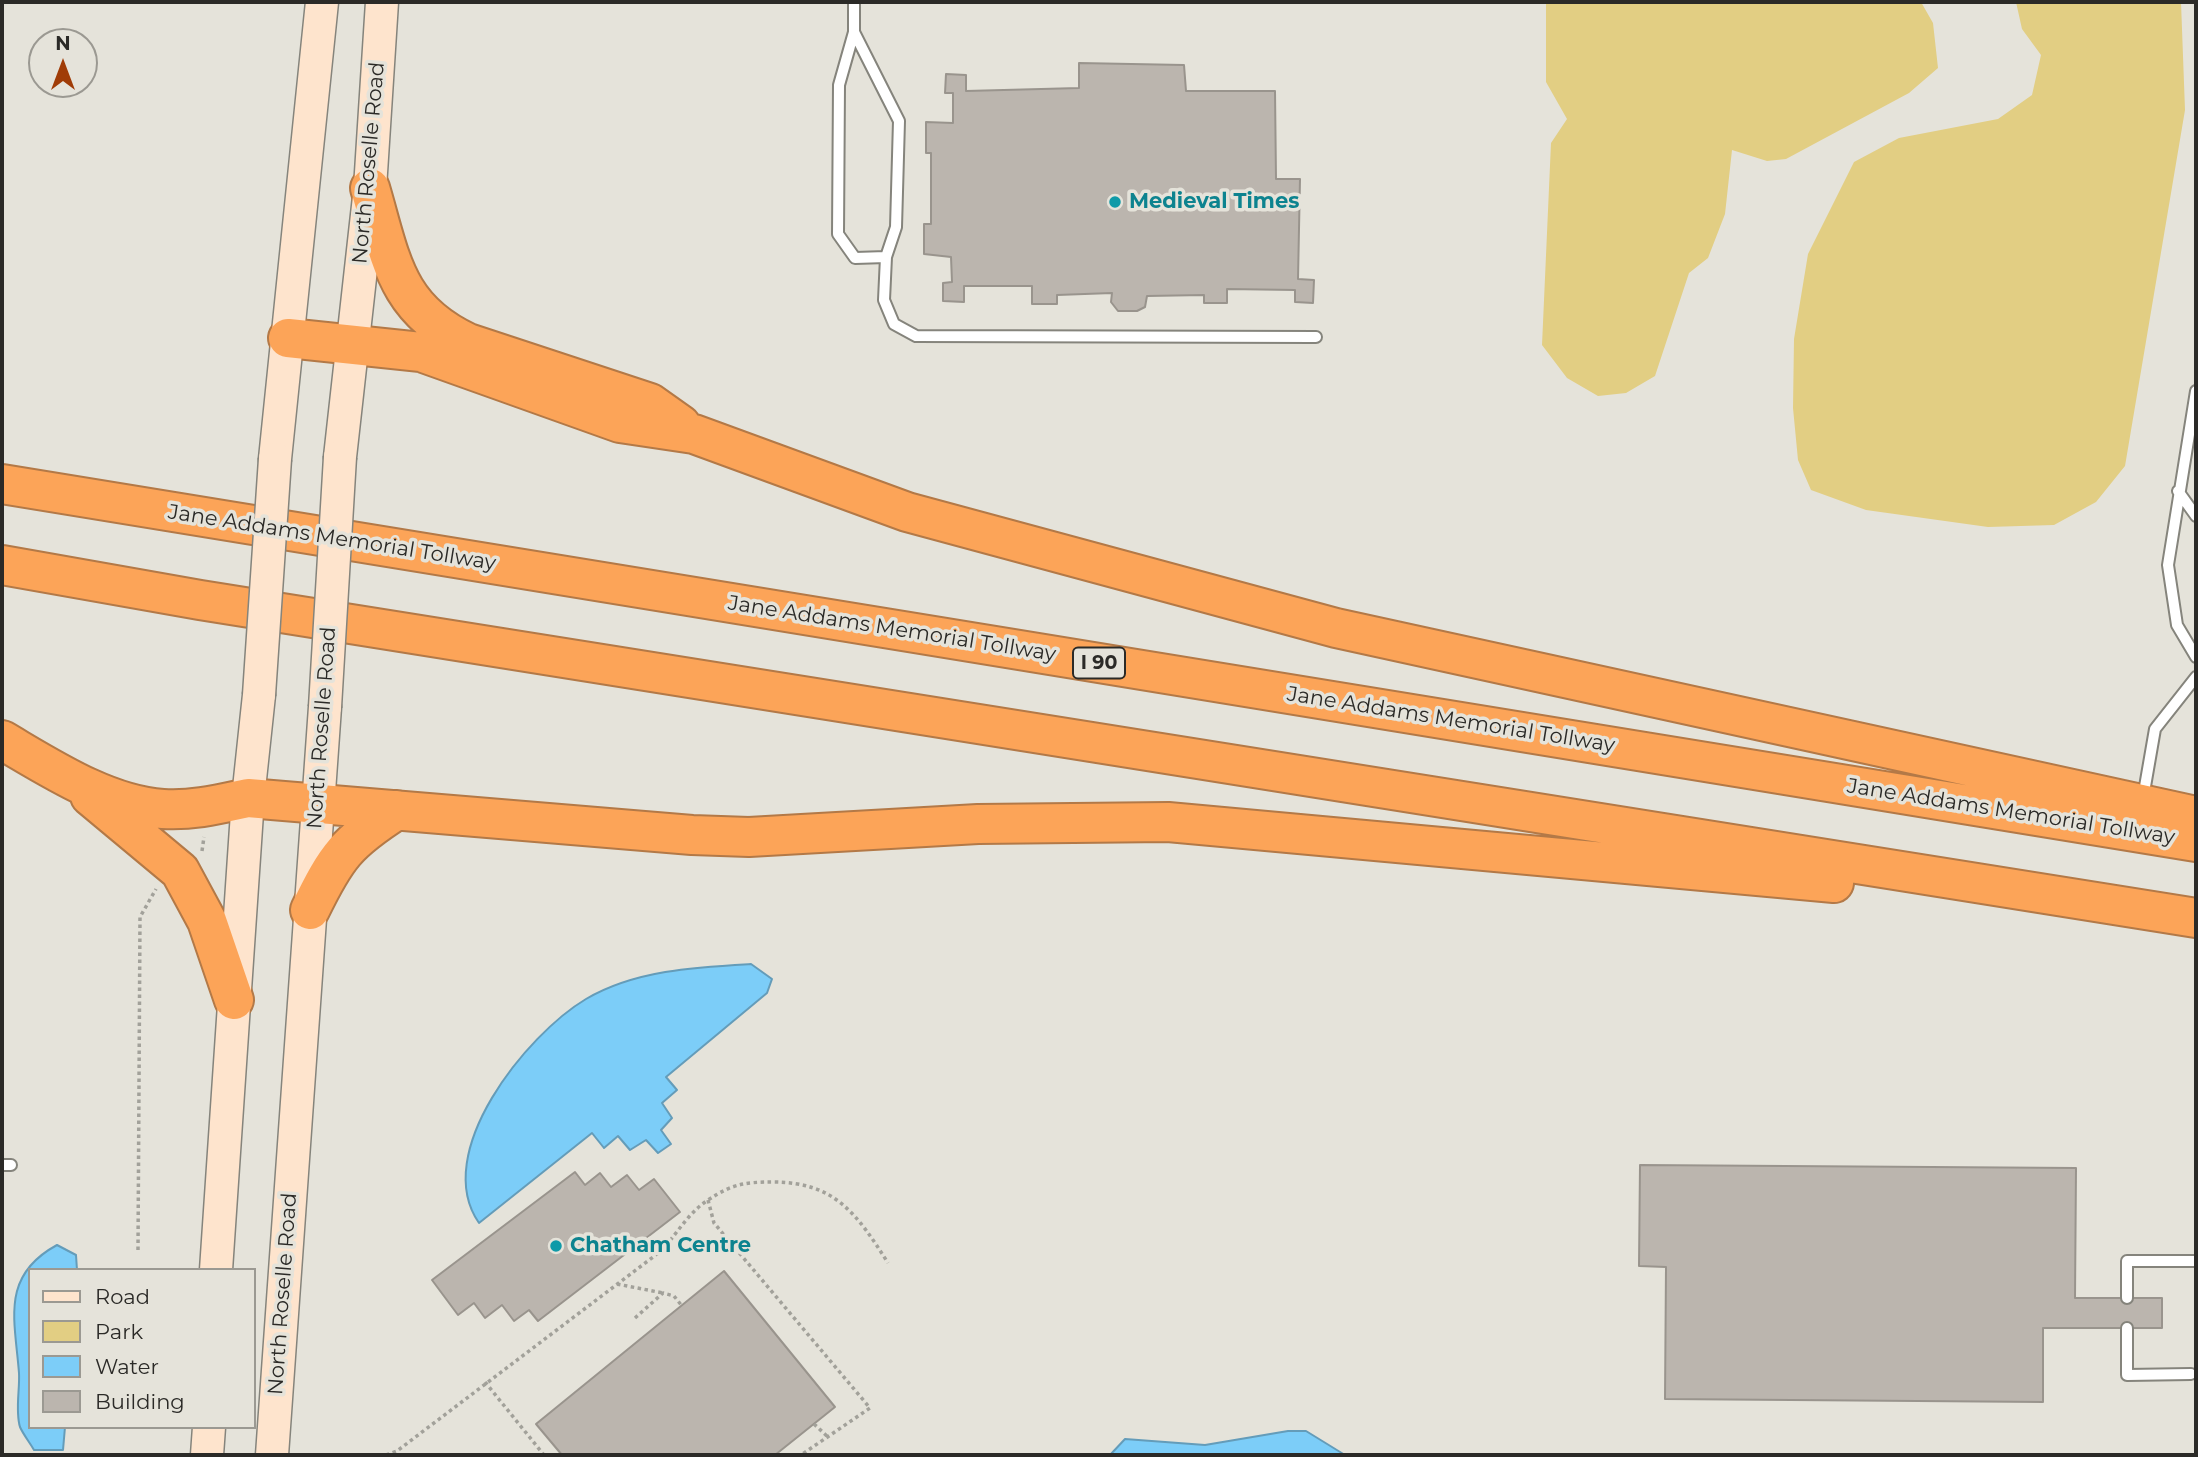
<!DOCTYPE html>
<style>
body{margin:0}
#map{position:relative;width:2198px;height:1457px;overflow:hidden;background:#e5e3da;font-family:Montserrat,sans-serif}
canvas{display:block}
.frame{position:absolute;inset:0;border:4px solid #2b2a27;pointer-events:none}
.legend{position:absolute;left:28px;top:1268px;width:228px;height:161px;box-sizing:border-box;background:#e5e3da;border:2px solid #9b9992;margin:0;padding:9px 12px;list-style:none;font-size:21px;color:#2b2a27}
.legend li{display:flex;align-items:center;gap:14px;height:35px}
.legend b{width:35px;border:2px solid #9b9992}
.north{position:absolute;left:28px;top:28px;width:70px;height:70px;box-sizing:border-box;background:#e5e3da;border:2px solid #9b9992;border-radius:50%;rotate:0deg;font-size:19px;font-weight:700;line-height:28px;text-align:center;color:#2b2a27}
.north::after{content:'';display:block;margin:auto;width:24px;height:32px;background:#a03c07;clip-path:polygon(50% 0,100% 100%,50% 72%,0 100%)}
</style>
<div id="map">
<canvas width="2198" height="1457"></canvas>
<div class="frame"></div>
<ul class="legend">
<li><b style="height:9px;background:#fee4cd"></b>Road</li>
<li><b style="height:19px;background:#e2ce83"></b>Park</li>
<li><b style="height:19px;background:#7ccdf8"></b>Water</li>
<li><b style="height:19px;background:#bbb5ae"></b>Building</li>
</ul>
<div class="north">N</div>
</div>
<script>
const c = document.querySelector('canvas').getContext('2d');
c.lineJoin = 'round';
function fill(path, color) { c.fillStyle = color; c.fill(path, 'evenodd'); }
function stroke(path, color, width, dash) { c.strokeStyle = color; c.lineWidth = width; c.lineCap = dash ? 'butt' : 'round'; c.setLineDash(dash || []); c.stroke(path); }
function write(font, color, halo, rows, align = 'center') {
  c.font = font + ' Montserrat,sans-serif'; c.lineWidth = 7; c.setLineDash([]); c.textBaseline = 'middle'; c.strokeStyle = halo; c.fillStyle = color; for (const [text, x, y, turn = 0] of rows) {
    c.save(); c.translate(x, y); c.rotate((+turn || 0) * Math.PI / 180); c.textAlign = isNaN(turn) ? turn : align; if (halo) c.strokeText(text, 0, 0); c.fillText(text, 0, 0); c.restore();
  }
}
fill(new Path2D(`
 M 1546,2 L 1921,2 L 1933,23 L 1938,68 L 1909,93 L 1786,159 L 1767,161 L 1732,150 L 1725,214 L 1708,258 L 1689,273 L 1655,376 L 1626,393 L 1598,396 L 1567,378 L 1542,345 L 1551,143 L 1567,119 L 1546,82 Z
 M 2016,2 L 2181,2 L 2185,110 L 2125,466 L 2096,502 L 2054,525 L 1988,527 L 1866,510 L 1811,490 L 1798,460 L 1793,408 L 1794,339 L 1808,254 L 1854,162 L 1899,138 L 1998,119 L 2032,95 L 2041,55 L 2022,29 Z`), '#e2ce83');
const water = new Path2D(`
 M 751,964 L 772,979 L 767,993 L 666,1077 L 677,1090 L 662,1103 L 672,1118 L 661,1130 L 671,1144 L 658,1153 L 646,1140 L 630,1150 L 618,1136 L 604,1148 L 592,1133 L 479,1223 C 430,1153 527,1034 586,999 C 635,970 697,967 751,964 Z
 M 57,1245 L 76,1255 L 77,1270 L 30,1270 L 30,1427 L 65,1427 L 63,1450 L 34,1450 C 30,1443 23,1434 20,1427 C 15,1411 20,1389 19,1373 C 15,1320 0,1276 57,1245 Z
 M 1288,1431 L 1306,1431 L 1345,1455 L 1110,1455 L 1125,1439 L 1205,1445 Z`);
fill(water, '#7ccdf8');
stroke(water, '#649cb9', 2);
const building = new Path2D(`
 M 1079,63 L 1184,65 L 1186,91 L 1275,91 L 1276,179 L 1300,179 L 1298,279 L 1314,280 L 1313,303 L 1295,302 L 1295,290 L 1227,289 L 1227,303 L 1204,303 L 1204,295 L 1147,296 L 1145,307 L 1137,311 L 1118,311 L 1111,302 L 1112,293 L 1057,295 L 1057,304 L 1032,304 L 1032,286 L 964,286 L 964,302 L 943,301 L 943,283 L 952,282 L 951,257 L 924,254 L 924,224 L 931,224 L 931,153 L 926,153 L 926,122 L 953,123 L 953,93 L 945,93 L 946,74 L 966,75 L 966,91 L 1079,88 Z
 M 1640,1165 L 2076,1168 L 2075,1298 L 2162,1298 L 2162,1328 L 2043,1328 L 2043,1402 L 1665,1399 L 1666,1267 L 1639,1266 Z
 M 575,1172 L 585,1185 L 600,1173 L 611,1187 L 627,1175 L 639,1190 L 654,1179 L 680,1212 L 538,1321 L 529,1310 L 514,1321 L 502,1305 L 485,1318 L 474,1303 L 458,1315 L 432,1280 Z
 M 724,1271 L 835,1407 L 775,1455 L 562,1455 L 536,1424 Z`);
fill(building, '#bbb5ae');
stroke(building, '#99948d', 2);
const service = new Path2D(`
 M 854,2 L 854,32 L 839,85 L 838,234 L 855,258 L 886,257 L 896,227 L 899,121 L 854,32
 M 886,257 L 884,300 L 894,324 L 916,336 L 1316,337
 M 2196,391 L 2168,565 L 2177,625 L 2196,657
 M 2178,491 L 2196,516
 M 2143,798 L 2155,729 L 2196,677
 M 2,1165 L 11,1165
 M 2127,1298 L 2127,1261 L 2194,1261
 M 2127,1328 L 2127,1375 L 2191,1374`);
const secondary = new Path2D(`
 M 340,457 L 370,188 L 382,2
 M 275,459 L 322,2
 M 216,1270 L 248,798 L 259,695
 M 207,1455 L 209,1427
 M 272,1455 L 325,707`);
const motorway = new Path2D(`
 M 370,188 C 391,259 395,309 468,343 L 650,403 L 681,425
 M 288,338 L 421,352 L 620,423 L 694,434 L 907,512 L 1336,628 L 2196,816
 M 2,484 L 2196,842
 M 2,565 L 200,600 L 2196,918
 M 2,740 C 50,768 106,805 163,809 C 192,811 220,804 248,798 L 692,835 L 749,837 L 978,824 L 1168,822 L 1834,883
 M 90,796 L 180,871 L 207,921 L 234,1000
 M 310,910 C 336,856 347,842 397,810`);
stroke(service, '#85847c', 14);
stroke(secondary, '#85847c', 35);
stroke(motorway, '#b37947', 42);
stroke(new Path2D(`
 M 202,851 L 204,837
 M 708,1200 L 714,1223 L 870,1408 L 801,1455
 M 138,1250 L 140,917 L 156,889
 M 617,1284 L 663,1293
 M 635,1318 L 663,1293 L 674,1296 L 682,1306
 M 485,1382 L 544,1455
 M 814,1424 L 828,1437
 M 386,1455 L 397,1451 L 661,1251 C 677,1234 688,1213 708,1200 C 732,1184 745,1182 773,1182 C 835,1182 857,1214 888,1263`), '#a2a19a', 3.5, [3.5, 3.5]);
stroke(service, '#fff', 10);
stroke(secondary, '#fee4cd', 32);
stroke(motorway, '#fca458', 38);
const secondaryBridge = new Path2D(`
 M 259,695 L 275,459
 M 325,707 L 340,457`);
stroke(secondaryBridge, '#85847c', 35, []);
stroke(secondaryBridge, '#fee4cd', 32);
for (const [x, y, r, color] of [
 [1115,202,7,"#0f9aa8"],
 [556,1246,7,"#0f9aa8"]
]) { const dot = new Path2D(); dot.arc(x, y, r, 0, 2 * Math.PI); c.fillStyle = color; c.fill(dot); stroke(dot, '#e5e3da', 2.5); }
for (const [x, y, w] of [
 [1099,663,52]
]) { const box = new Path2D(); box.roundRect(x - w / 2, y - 15.5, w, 31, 5); c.fillStyle = '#e5e3da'; c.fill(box); stroke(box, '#2b2a27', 2); }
write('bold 19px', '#2b2a27', null, [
 ["I 90",1099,663]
]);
write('21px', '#2b2a27', '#e5e3da', [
 ["North Roselle Road",369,163,-85],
 ["Jane Addams Memorial Tollway",332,538,9],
 ["Jane Addams Memorial Tollway",892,629,9],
 ["Jane Addams Memorial Tollway",1451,720,9],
 ["North Roselle Road",322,728,-86],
 ["Jane Addams Memorial Tollway",2011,812,9],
 ["North Roselle Road",283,1294,-86]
]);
write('bold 21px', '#0d838f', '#e5e3da', [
 ["Medieval Times",1129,202],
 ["Chatham Centre",570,1246]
], 'left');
</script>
